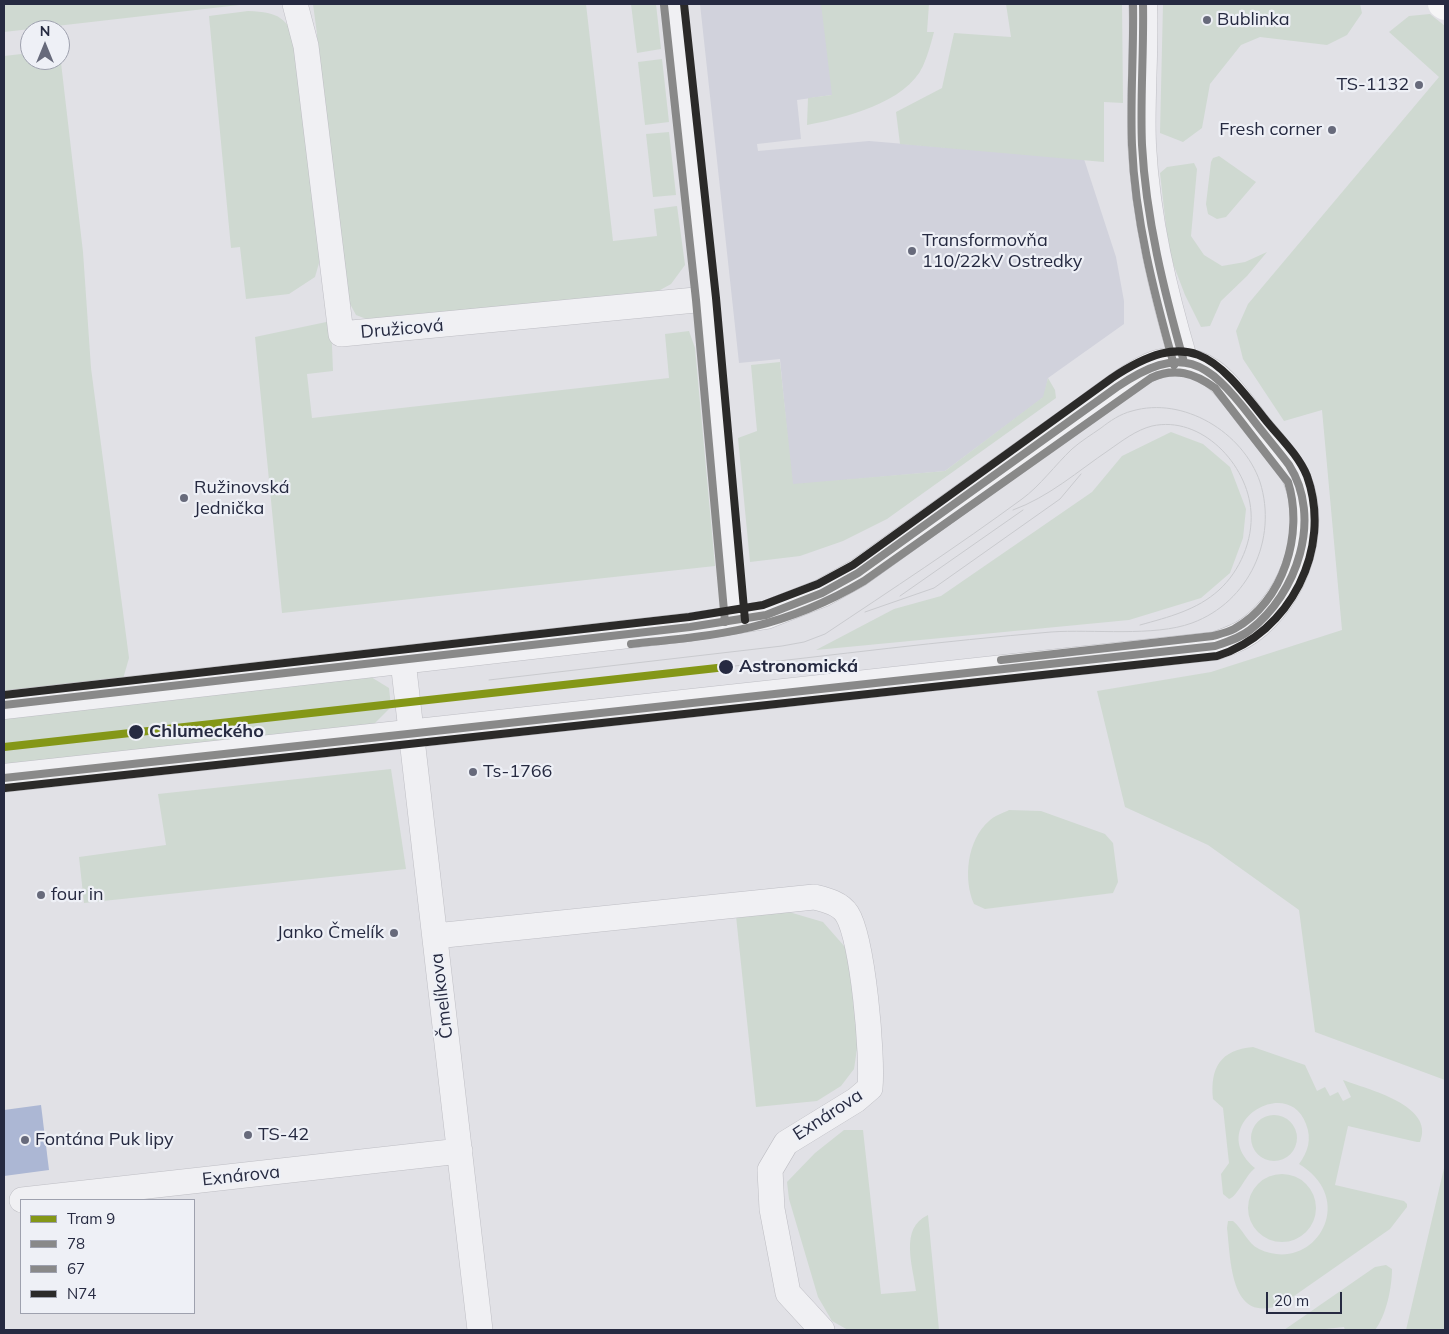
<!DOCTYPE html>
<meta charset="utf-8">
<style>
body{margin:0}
#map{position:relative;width:1449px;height:1334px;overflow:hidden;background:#e1e1e6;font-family:Mulish,sans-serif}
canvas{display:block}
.frame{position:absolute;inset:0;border:5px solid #262a41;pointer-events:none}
.legend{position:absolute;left:20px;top:1199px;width:175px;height:115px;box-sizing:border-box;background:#eef0f6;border:1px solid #9ea1ae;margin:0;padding:6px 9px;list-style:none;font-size:15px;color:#262a41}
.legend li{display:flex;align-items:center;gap:10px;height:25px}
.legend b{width:25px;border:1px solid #9ea1ae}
.north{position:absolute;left:20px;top:20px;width:50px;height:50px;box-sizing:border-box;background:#eef0f6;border:1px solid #9ea1ae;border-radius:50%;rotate:0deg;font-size:14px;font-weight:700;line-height:20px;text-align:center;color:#262a41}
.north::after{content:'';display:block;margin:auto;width:18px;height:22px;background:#676a7b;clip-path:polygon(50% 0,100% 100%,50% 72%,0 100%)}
.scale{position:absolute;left:1266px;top:1292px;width:76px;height:22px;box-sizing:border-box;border:2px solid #262a41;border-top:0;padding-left:6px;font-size:15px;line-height:18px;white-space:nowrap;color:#262a41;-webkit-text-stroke:4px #eef0f6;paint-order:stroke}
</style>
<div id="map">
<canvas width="1449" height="1334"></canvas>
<div class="frame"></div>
<ul class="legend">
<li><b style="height:6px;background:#849717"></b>Tram 9</li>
<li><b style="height:6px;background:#898989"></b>78</li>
<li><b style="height:6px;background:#898989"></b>67</li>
<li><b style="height:6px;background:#2b2a29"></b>N74</li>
</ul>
<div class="north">N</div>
<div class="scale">20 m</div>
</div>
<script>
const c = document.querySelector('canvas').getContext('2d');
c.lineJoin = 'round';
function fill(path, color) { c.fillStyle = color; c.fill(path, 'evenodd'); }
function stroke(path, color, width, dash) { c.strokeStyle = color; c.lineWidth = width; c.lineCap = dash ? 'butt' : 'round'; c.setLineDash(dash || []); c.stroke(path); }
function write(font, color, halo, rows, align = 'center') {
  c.font = font + ' Mulish,sans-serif'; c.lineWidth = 4.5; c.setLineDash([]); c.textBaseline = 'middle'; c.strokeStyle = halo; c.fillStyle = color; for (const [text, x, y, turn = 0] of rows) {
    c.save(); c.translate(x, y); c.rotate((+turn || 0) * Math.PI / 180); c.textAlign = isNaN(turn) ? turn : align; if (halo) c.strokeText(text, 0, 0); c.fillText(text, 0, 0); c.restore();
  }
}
fill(new Path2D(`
 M 700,4 L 832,4 L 832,95 L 797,100 L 801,139 L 757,144 L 758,151 L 869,141 L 1084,159 L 1116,257 L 1124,301 L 1124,324 L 1048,378 L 1044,397 L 945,471 L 792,485 L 780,359 L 739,363 Z`), '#d1d2dc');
fill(new Path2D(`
 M 4,4 L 248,4 L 4,32 Z
 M 313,4 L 586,4 L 613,241 L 657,236 L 654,209 L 677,206 L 685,265 L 671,284 L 644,299 L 385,326 L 356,315 L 341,287 L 318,74 L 317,34 Z
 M 631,4 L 656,4 L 661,49 L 637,53 Z
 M 821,4 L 929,4 L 927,32 L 934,32 C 931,43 928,55 923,66 C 906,103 844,118 807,125 L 808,98 L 832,95 Z
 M 1006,4 L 1122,4 L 1123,103 L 1104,102 L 1104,162 L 900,144 L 896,112 L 942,88 L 954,33 L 1011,37 Z
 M 1163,4 L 1360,4 L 1362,13 L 1347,35 L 1327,45 L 1260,37 L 1241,45 L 1210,84 L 1202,128 L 1183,142 L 1160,133 Z
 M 248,11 C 280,12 286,18 300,46 L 323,249 L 315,277 L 289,294 L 246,299 L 240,247 L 231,248 L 209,16 Z
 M 1430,14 L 1445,26 L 1445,1080 L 1315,1032 L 1299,910 L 1208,845 L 1125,807 L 1097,691 L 1211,672 L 1342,630 L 1322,410 L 1284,421 L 1243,359 L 1236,331 L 1248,304 L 1439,77 L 1389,32 L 1409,16 Z
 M 30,53 L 30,60 L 60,60 L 60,54 L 83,252 L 91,368 L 129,658 L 123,679 L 4,692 L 4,56 Z
 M 662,59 L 669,122 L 645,125 L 638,62 Z
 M 669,132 L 676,195 L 653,197 L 646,134 Z
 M 1219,156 L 1256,182 L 1226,217 L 1217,219 L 1208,214 L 1206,204 L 1211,162 L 1213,158 Z
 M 1194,163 L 1197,169 L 1191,236 L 1204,255 L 1222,266 L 1245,262 L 1267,252 L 1247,276 L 1221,301 L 1210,326 L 1201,327 L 1185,295 L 1169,253 L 1160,173 L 1167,167 Z
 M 331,321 L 333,371 L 307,374 L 312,418 L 669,378 L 665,334 L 689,331 L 695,348 L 715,566 L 282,613 L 255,337 Z
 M 780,362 L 793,484 L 945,471 L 1043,397 L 1048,378 L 1055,390 L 1056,398 L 887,519 L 843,541 L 800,556 L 750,562 L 738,438 L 757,431 L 751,365 Z
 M 1171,432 L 1203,444 L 1230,467 L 1246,509 L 1243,538 L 1230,573 L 1201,598 L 1129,620 L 816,650 L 894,609 L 941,596 L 1092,492 L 1122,456 Z
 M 371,677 L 389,688 L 391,707 L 374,724 L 4,765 L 4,718 Z
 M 391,769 L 406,869 L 84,903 L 79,857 L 166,845 L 158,794 Z
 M 1009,810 L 1041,811 L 1105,834 L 1113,843 L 1118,882 L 1113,893 L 985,909 L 974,904 C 963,879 967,840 989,821 C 994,816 1003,813 1009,810 Z
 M 789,912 L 823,922 L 845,947 L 850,970 L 858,1042 L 854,1069 L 841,1086 L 817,1101 L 756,1107 L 736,916 Z
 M 1253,1047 L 1305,1065 L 1317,1091 L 1325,1087 L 1330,1096 L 1338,1092 L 1343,1101 L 1351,1097 L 1343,1080 C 1366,1089 1436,1105 1420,1142 L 1417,1142 L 1348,1126 L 1335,1185 L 1404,1201 L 1407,1204 L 1407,1207 L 1390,1229 L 1284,1303 C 1230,1328 1231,1261 1227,1228 L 1228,1221 L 1233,1221 C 1243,1229 1247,1243 1259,1249 C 1313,1275 1360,1201 1299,1164 C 1308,1152 1312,1139 1306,1124 C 1287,1073 1204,1126 1255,1168 C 1245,1176 1238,1196 1229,1199 L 1223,1194 L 1221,1174 L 1229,1163 L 1223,1108 L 1213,1099 C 1210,1068 1220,1050 1253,1047 Z
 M1251 1138a23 23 0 1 1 46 0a23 23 0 1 1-46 0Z
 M 844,1130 L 863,1130 L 881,1294 L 916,1291 C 913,1266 899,1228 928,1215 L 939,1330 L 848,1330 L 832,1321 L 818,1297 L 789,1199 L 787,1182 L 815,1153 Z
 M 1445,1164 L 1445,1330 L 1406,1330 Z
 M1248 1208a34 34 0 1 1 68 0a34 34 0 1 1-68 0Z
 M 1386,1265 L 1392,1269 C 1392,1288 1386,1316 1375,1330 L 1345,1330 L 1344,1327 L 1316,1330 L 1284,1330 L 1375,1267 Z`), '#cfd9d1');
fill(new Path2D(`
 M 41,1105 L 49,1170 L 4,1176 L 4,1110 Z`), '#acb7d4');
const minor = new Path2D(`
 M 295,4 L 306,46 L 341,334 L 706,299
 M 674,4 L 706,299 L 735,621
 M 403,661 L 480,1330
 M 435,936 L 814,897 C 826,900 840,903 847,914 C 863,939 873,1056 870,1088 L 856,1100 L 786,1143 L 770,1170 L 772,1209 L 788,1293 L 822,1330
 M 22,1200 L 460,1151`);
const tertiary = new Path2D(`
 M 1143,4 C 1145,51 1140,98 1142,145 C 1146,219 1163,291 1184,362
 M 4,705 L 690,627 L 766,615 L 822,593 L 858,573 C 930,522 1002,470 1074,418 C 1095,404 1139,367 1162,363 C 1210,355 1227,387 1253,420 C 1264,435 1291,463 1297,479 C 1318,530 1294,598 1250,630 C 1239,638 1227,642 1215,646 L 4,778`);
stroke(minor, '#bebec4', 26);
stroke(tertiary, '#bebec4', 29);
stroke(minor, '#f0f0f3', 25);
stroke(tertiary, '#f0f0f3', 28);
stroke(new Path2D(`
 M 1442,4 L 1445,6`), '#f5f5f6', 28);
stroke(new Path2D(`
 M 1013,510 C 1049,497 1078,471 1109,450 C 1122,441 1136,430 1152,426 C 1201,415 1248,464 1251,512 C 1253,540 1240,571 1219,590 C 1197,610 1169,617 1140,625
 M 900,596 L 1023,510
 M 865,612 L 934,588 L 1060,499 L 1081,474
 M 489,680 L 782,646 L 804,642 L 825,634 C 891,590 958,546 1022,499 C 1040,486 1055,465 1072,449 C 1081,441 1091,435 1101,428 C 1110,421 1120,414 1132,411 C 1183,396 1243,432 1260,482 C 1278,539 1249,602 1192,623 C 1154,637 1093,629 1051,632 C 942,641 834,655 726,667`), '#c9cace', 1);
stroke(new Path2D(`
 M 1143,4 C 1144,51 1140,98 1142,145 C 1146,219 1164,291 1184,362
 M 4,705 L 690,627 L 766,615 L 822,593 L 858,573 L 1117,387 C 1182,343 1207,360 1251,417 C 1263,433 1277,449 1289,465 C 1323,518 1297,594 1250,630 C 1240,638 1227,642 1215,646 L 4,778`), '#898989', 8);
stroke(new Path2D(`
 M 1133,4 C 1134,51 1130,98 1132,145 C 1135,220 1154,293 1174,365
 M 664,5 L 696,300 L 725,622
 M 631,644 C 722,635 783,629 864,581 L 1151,378 C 1175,367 1194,373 1215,388 L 1288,482 C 1304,533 1284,602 1234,629 C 1228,632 1220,634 1213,636 L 1001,660`), '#898989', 8);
stroke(new Path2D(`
 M 684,4 L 716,298 L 745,620
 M 4,695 L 689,617 L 763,605 L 818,584 L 853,565 L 1112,378 C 1189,327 1214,354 1264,418 C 1278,436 1298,454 1307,476 C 1333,549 1290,633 1217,656 L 5,788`), '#2b2a29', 8);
stroke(new Path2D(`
 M 4,747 L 726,667`), '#849717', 8);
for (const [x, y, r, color] of [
 [1207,20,5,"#676a7b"],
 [1419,85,5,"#676a7b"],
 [1332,130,5,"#676a7b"],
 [912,251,5,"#676a7b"],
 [184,498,5,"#676a7b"],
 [726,667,8,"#262a41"],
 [136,732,8,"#262a41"],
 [473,772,5,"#676a7b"],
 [41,895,5,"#676a7b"],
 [394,933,5,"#676a7b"],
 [248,1135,5,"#676a7b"],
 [25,1140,5,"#676a7b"]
]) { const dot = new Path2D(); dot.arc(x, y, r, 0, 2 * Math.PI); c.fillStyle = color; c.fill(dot); stroke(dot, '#eef0f6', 2); }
write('18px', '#262a41', '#eef0f6', [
 ["Bublinka",1217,20],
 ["TS-1132",1409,85,"right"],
 ["Fresh corner",1322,130,"right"],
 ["Transformovňa",922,241],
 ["110/22kV Ostredky",922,262],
 ["Ružinovská",194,488],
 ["Jednička",194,509],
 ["Ts-1766",483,772],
 ["four in",51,895],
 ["Janko Čmelík",384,933,"right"],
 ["TS-42",258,1135],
 ["Fontána Puk lipy",35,1140]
], 'left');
write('18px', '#262a41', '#eef0f6', [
 ["Družicová",402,329,-5],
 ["Čmelíkova",442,996,-97],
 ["Exnárova",828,1115,-33],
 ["Exnárova",241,1176,-6]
]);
write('bold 18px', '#262a41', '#eef0f6', [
 ["Astronomická",739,667],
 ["Chlumeckého",149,732]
], 'left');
</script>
